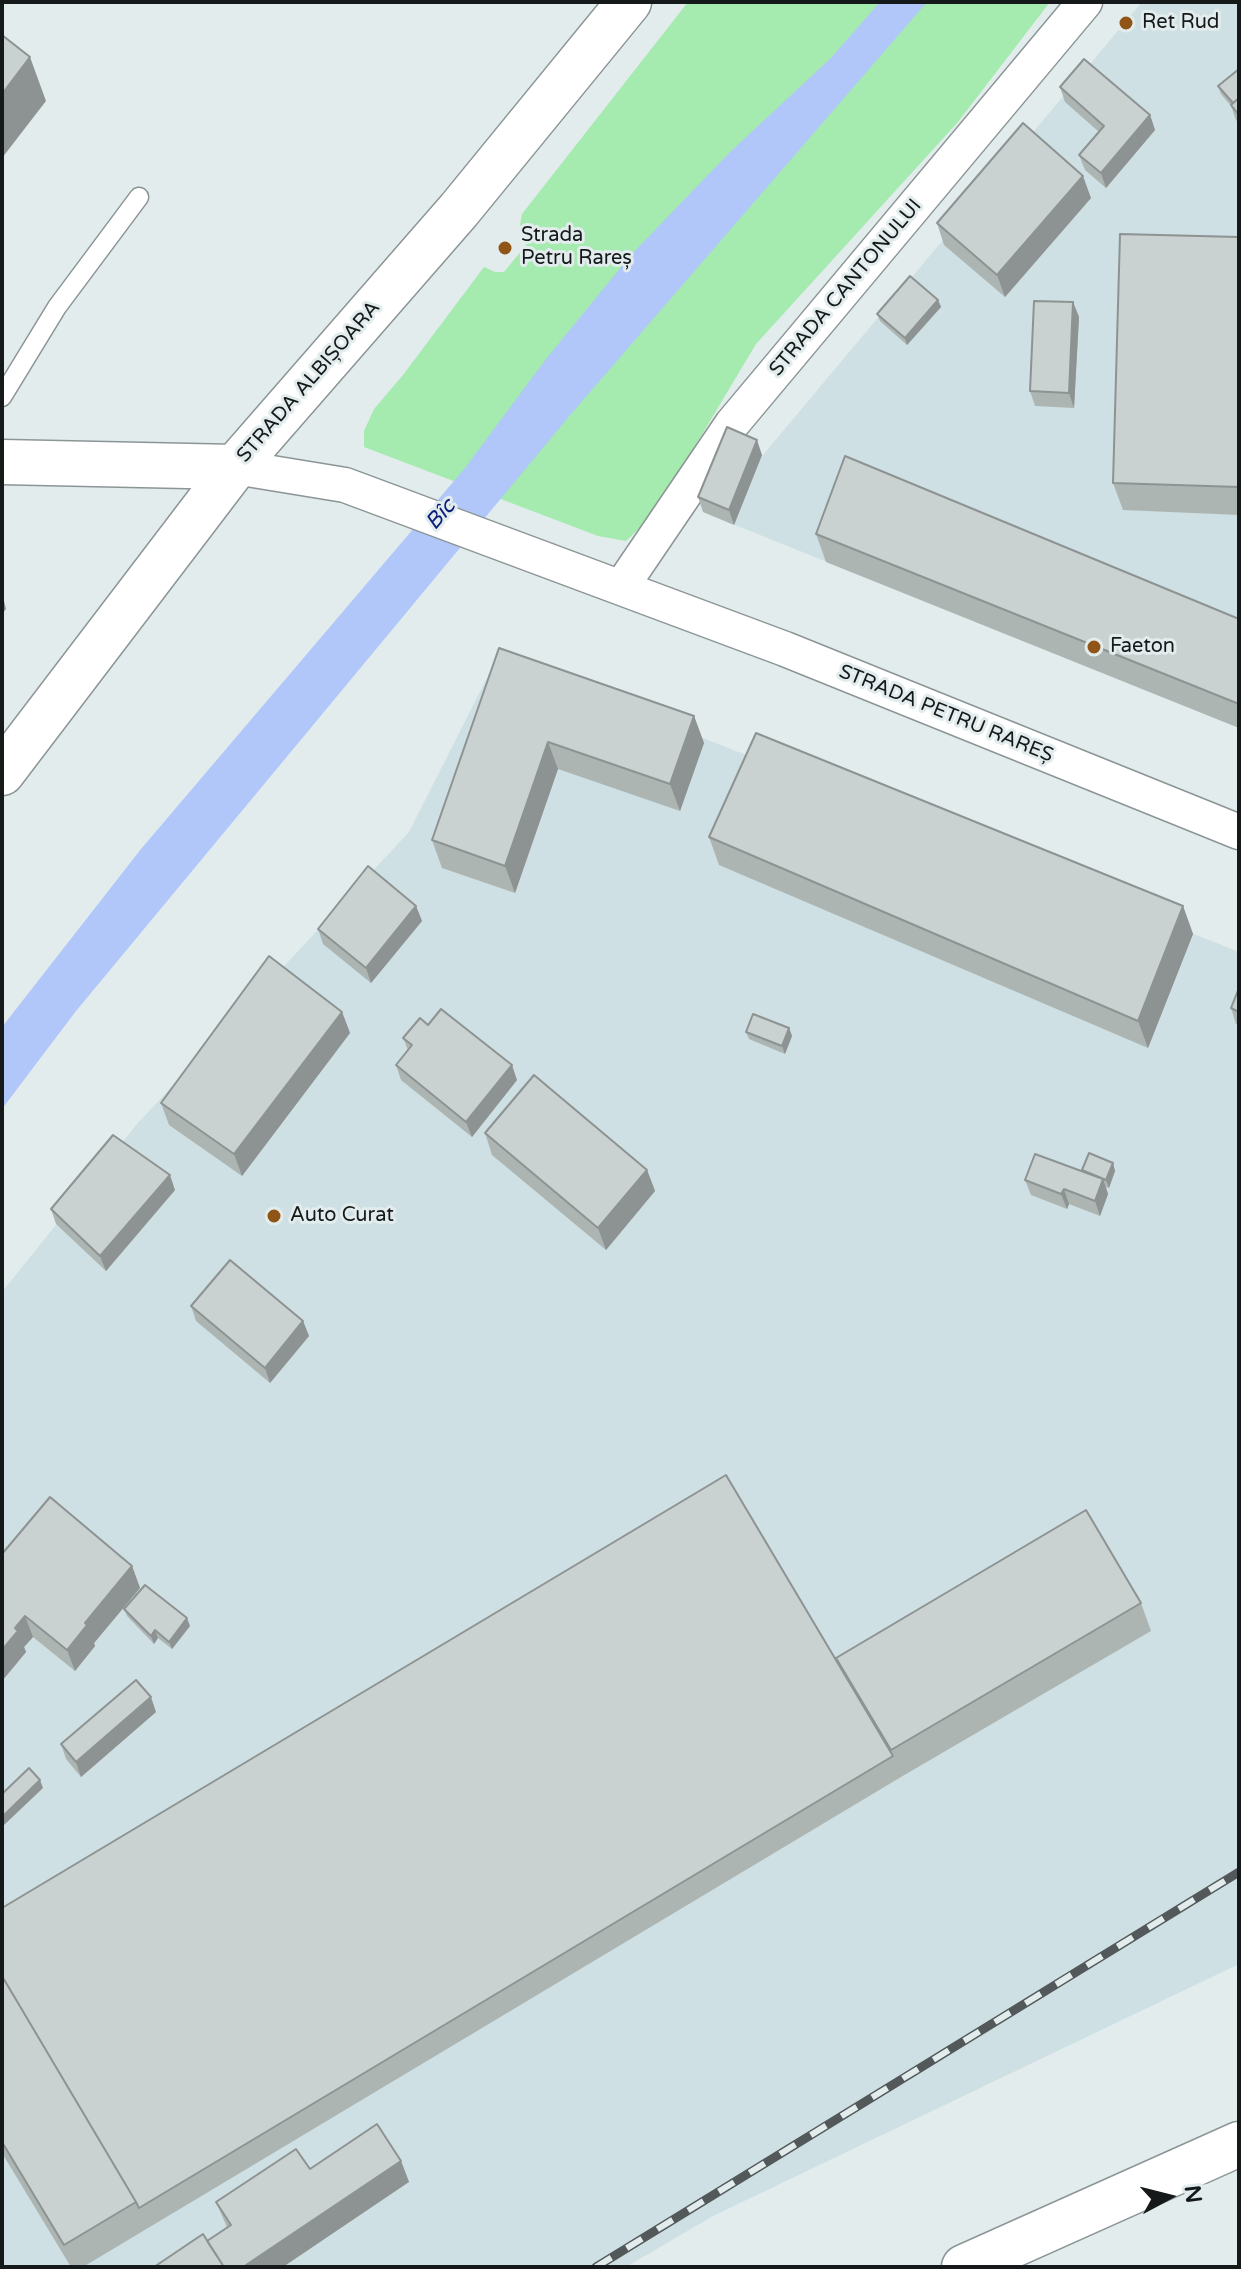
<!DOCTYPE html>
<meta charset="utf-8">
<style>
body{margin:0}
#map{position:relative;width:1241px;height:2269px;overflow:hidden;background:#e2eced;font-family:"Varela Round",sans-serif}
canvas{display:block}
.frame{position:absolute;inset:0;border:4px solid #16191a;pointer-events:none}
.north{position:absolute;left:1129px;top:2157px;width:80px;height:80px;-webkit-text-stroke:6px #e2eced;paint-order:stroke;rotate:83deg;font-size:22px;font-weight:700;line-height:32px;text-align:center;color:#16191a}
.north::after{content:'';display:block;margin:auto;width:28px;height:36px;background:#16191a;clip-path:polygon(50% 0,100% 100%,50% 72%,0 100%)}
</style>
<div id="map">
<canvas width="1241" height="2269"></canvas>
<div class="frame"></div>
<div class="north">N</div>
</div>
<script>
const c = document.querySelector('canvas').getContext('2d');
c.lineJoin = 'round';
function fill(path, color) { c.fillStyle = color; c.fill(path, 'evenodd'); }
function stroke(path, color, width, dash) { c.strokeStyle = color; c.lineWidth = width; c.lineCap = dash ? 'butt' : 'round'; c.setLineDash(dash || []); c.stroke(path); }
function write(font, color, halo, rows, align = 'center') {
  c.font = font + ' "Varela Round",sans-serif'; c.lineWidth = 6; c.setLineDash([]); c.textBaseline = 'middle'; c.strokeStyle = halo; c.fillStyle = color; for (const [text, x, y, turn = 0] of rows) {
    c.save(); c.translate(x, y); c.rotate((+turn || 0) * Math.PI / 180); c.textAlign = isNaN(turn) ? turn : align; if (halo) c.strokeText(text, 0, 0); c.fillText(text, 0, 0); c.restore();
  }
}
fill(new Path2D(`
 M 1142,2 L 1239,2 L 1239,728 L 703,512 L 732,442 L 763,455 Z
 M 498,656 L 1239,952 L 1239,1964 L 713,2216 L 626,2267 L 2,2267 L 2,1292 L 137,1124 L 409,832 Z`), '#cee0e3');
fill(new Path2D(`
 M 688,2 L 1050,2 L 958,122 L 756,344 L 655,513 L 626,541 L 598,536 L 364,447 L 364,431 L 374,409 L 403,375 L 484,267 L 495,272 L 504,272 L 530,240 L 520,225 L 522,214 Z`), '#a5eaae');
fill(new Path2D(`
 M 880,2 L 927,2 L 571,414 L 76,1011 L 2,1109 L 2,1027 L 141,849 L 465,468 L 546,359 L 631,255 L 729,153 L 831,58 Z`), '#b1c7fa');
const lane = new Path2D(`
 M 2,397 L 57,307 L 139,197`);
const street = new Path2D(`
 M 235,467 L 345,485 L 785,649 L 1239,832
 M 622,586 L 732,424 L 1085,2`);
const secondary = new Path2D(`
 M 2,462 L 235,467`);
const primary = new Path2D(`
 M 2,773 L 235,467 L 459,210 L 629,2
 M 964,2267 L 1239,2144`);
stroke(lane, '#8c9596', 21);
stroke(street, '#8c9596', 37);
stroke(secondary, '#8c9596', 47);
stroke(primary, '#8c9596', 47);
stroke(lane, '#fff', 18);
stroke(street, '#fff', 34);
stroke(secondary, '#fff', 44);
stroke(primary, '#fff', 44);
const rail = new Path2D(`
 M 596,2267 L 1239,1872`);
stroke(rail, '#53595a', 9);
stroke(rail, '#e2eced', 6, [18]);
fill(new Path2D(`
 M 1239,69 L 1239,123 L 1236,120 L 1231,106 L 1221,94 L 1218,86 Z
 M 1060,87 L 1150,115 L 1155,130 L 1106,188 L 1085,170 L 1079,155 L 1099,132 L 1065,102 Z
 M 1091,198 L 1005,297 L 944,245 L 937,223 Z
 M 1239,237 L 1239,515 L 1123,510 L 1113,483 Z
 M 938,300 L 941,307 L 907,345 L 880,321 L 877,314 Z
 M 1073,302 L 1079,317 L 1074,408 L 1035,406 L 1030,391 Z
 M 762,455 L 734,525 L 703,512 L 698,497 Z
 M 816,534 L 1239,619 L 1239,728 L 826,562 Z
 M 499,648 L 694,716 L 704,743 L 680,811 L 558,769 L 515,893 L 442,868 L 432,840 Z
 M 709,837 L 1183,906 L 1193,934 L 1148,1048 L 719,865 Z
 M 416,906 L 422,921 L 371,983 L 323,944 L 318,929 Z
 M 1239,988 L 1239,1025 L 1236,1024 L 1231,1008 Z
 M 342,1012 L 350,1033 L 242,1176 L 169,1125 L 161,1103 Z
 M 428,1025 L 517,1080 L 472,1137 L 401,1080 L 396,1065 L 408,1050 L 403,1038 Z
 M 789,1028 L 792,1036 L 785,1054 L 749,1039 L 746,1032 Z
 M 485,1133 L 647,1170 L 655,1191 L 606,1250 L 492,1155 Z
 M 1113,1163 L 1115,1171 L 1109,1188 L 1106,1187 L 1108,1194 L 1100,1216 L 1069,1204 L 1067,1209 L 1031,1195 L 1025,1180 L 1082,1172 Z
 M 175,1190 L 106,1271 L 56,1224 L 51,1209 Z
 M 191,1306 L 303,1321 L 309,1336 L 270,1383 L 196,1321 Z
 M 2,1554 L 132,1566 L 140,1588 L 94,1643 L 95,1646 L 75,1671 L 33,1637 L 24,1647 L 26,1652 L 2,1681 Z
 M 1141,1603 L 1151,1631 L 901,1777 L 83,2267 L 71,2267 L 2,2153 L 2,1908 L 837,1662 Z
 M 124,1609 L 190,1626 L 172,1649 L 158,1638 L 154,1644 L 127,1616 Z
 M 156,1712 L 81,1777 L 66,1759 L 61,1744 Z
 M 401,2161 L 409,2182 L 207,2241 L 227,2227 L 216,2202 L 310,2169 Z`), '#adb5b3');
fill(new Path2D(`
 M 30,57 L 46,101 L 2,158 L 2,94 Z
 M 1150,115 L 1155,130 L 1106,188 L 1101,173 Z
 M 1083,176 L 1091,198 L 1005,297 L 997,275 Z
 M 938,300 L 941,307 L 907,345 L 905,338 Z
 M 1073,302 L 1079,317 L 1074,408 L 1069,393 Z
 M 757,440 L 762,455 L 734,525 L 729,510 Z
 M 4,601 L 6,609 L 2,614 L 2,603 Z
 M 694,716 L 704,743 L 680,811 L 670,784 Z
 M 548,742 L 558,769 L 515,893 L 505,866 Z
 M 416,906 L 422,921 L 371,983 L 366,968 Z
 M 1183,906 L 1193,934 L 1148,1048 L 1138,1021 Z
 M 342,1012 L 350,1033 L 242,1176 L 234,1154 Z
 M 789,1028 L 792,1036 L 785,1054 L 782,1046 Z
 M 512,1065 L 517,1080 L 472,1137 L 466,1122 Z
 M 1113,1163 L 1115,1171 L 1109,1188 L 1106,1180 Z
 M 647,1170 L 655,1191 L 606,1250 L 598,1228 Z
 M 170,1175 L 175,1190 L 106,1271 L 100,1256 Z
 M 1103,1179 L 1108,1194 L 1100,1216 L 1095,1201 Z
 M 1064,1189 L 1069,1204 L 1067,1209 L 1061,1194 Z
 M 303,1321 L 309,1336 L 270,1383 L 265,1368 Z
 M 132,1566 L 140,1588 L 94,1643 L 95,1646 L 75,1671 L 67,1650 L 85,1623 Z
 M 25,1616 L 33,1637 L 24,1647 L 26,1652 L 2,1681 L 2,1650 L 15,1628 Z
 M 187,1618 L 190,1626 L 172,1649 L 169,1642 Z
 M 155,1630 L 158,1638 L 154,1644 L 151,1636 Z
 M 151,1697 L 156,1712 L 81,1777 L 76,1762 Z
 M 40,1780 L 43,1788 L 4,1825 L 2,1817 Z
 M 401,2161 L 409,2182 L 283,2267 L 243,2267 Z`), '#8d9392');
const building = new Path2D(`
 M 2,35 L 30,57 L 2,94 Z
 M 1084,59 L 1150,115 L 1101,173 L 1079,155 L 1104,126 L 1060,87 Z
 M 1239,69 L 1239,98 L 1233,103 L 1218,86 Z
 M 1239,98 L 1239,115 L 1231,105 Z
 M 1023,123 L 1083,176 L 997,275 L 937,223 Z
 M 1120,234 L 1239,237 L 1239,487 L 1113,483 Z
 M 910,276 L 938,300 L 905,338 L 877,314 Z
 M 1034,301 L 1073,302 L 1069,393 L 1030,391 Z
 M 727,427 L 757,440 L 729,510 L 698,497 Z
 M 845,456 L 1239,619 L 1239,704 L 816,534 Z
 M 499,648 L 694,716 L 670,784 L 548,742 L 505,866 L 432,840 Z
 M 756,733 L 1183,906 L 1138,1021 L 709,837 Z
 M 368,866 L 416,906 L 366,968 L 318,929 Z
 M 269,956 L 342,1012 L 234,1154 L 161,1103 Z
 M 1239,988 L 1239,1012 L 1231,1008 Z
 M 441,1009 L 512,1065 L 466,1122 L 396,1065 L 412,1045 L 403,1038 L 420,1018 L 428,1025 Z
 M 753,1014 L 789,1028 L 782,1046 L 746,1032 Z
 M 534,1075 L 647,1170 L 598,1228 L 485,1133 Z
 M 113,1135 L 170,1175 L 100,1256 L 51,1209 Z
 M 1089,1153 L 1113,1163 L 1106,1180 L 1082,1170 Z
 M 1035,1154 L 1103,1179 L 1095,1201 L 1064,1189 L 1061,1194 L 1025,1180 Z
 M 230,1260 L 303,1321 L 265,1368 L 191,1306 Z
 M 726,1475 L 893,1756 L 139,2208 L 136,2202 L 2,1976 L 2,1908 Z
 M 50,1497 L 132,1566 L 85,1623 L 87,1625 L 67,1650 L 25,1616 L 15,1628 L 18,1631 L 2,1650 L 2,1554 Z
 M 1086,1510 L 1141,1603 L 891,1750 L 836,1658 Z
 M 145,1585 L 187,1618 L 169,1642 L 155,1630 L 151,1636 L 124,1609 Z
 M 136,1680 L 151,1697 L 76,1762 L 61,1744 Z
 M 29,1768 L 40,1780 L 2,1817 L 2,1794 Z
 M 2,1976 L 136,2202 L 64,2245 L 2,2142 Z
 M 377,2124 L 401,2161 L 243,2267 L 224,2267 L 207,2241 L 231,2225 L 216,2202 L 296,2149 L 310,2169 Z
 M 203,2234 L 224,2267 L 154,2267 Z`);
fill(building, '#c9d2d0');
stroke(building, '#8d9392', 2);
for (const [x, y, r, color] of [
 [1126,23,8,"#915417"],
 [505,248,8,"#915417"],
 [1094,647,8,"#915417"],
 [274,1216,8,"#915417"]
]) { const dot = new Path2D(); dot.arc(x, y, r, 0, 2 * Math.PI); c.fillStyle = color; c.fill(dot); stroke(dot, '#e2eced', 3); }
write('20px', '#16191a', '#e2eced', [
 ["Ret Rud",1142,23],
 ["Strada",521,236],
 ["Petru Rareș",521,259],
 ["Faeton",1110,647],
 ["Auto Curat",290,1216]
], 'left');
write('20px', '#16191a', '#e2eced', [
 ["STRADA CANTONULUI",846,288,-50],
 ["STRADA ALBIȘOARA",309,382,-49],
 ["STRADA PETRU RAREȘ",946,714,22]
]);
write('italic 22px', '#0c1e7b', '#e2eced', [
 ["Bîc",441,515,-49]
]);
</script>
